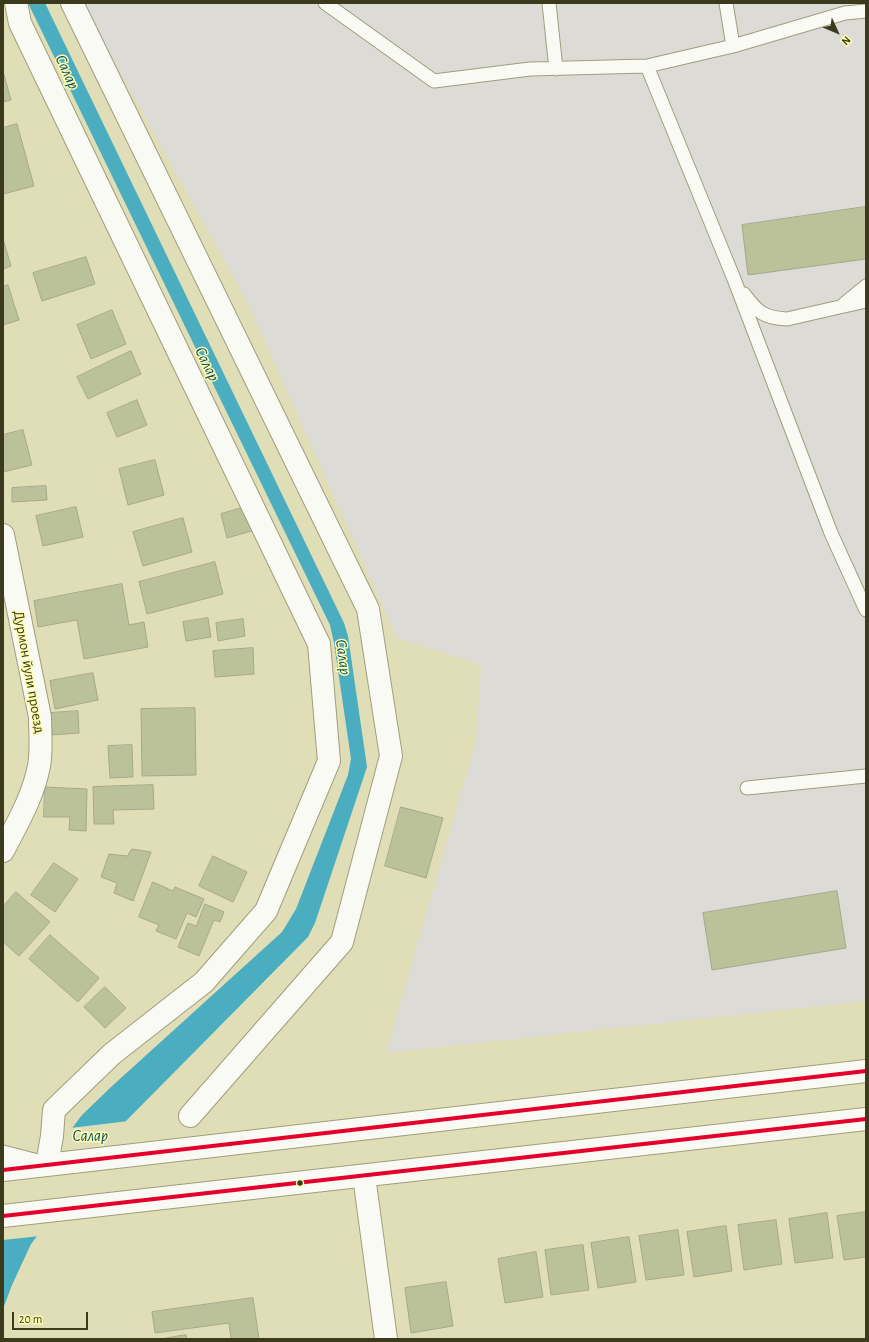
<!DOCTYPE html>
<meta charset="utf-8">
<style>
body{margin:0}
#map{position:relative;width:869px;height:1342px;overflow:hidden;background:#e0deb6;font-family:"Alegreya Sans",sans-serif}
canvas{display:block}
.frame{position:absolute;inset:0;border:4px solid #3b3a1c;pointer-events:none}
.north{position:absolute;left:817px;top:12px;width:40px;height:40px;-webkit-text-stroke:3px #fefcb1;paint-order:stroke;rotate:134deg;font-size:11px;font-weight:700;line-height:16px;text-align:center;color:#3b3a1c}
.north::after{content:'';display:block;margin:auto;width:14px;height:18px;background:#3b3a1c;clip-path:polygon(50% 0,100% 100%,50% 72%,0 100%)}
.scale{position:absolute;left:12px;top:1312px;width:76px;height:18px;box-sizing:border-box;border:2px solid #3b3a1c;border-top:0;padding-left:5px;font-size:12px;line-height:14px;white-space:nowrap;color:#3b3a1c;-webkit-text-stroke:3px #fefcb1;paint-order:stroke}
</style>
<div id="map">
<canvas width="869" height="1342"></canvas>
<div class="frame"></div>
<div class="north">N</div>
<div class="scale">20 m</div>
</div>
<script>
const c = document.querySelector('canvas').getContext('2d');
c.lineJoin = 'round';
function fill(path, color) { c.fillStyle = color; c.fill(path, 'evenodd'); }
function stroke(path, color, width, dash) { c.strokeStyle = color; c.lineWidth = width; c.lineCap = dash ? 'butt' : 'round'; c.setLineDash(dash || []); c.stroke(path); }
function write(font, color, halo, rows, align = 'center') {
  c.font = font + ' "Alegreya Sans",sans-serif'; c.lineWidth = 3; c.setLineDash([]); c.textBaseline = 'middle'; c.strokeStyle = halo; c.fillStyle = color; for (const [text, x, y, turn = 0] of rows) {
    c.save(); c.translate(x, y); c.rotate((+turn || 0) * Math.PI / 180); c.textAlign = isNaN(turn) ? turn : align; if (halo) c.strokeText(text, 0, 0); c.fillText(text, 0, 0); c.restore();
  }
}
fill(new Path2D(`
 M 82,3 L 866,3 L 866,1001 L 386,1053 L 476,741 L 481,665 L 397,638 L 247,301 Z`), '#dcdbd5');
fill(new Path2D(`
 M 28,3 L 45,3 L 344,623 L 348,636 L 367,767 L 315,923 L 308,937 L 126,1121 L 31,1244 L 12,1285 L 3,1309 L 3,1220 L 82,1115 L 111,1087 L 282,932 L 296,909 L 348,775 L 351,759 L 334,643 L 330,625 Z`), '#4aaec0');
fill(new Path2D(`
 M 129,1121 L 40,1236 L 3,1240 L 3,1217 L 70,1128 Z`), '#e0deb6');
const building = new Path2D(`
 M 4,75 L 11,100 L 3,102 L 3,76 Z
 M 17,124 L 34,186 L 3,194 L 3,128 Z
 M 865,207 L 866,217 L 866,259 L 748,275 L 742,225 Z
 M 3,239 L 11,266 L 3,269 Z
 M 86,257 L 95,284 L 42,301 L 33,273 Z
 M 8,285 L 19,320 L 3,325 L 3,287 Z
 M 112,310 L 126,344 L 91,359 L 77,325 Z
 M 131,351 L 141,374 L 88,399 L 77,377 Z
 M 137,400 L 147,425 L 117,437 L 107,413 Z
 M 23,430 L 32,465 L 3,472 L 3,435 Z
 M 155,460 L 164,495 L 128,505 L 119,469 Z
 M 46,486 L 47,500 L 12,502 L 12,488 Z
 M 249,506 L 255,530 L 227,538 L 221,514 Z
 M 76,507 L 83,537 L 43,546 L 36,516 Z
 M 183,518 L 192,552 L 143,566 L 133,532 Z
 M 215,562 L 223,594 L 147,614 L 139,582 Z
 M 122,584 L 129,625 L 144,622 L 148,647 L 84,659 L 77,620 L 38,627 L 34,601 Z
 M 208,618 L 211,637 L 186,641 L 183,622 Z
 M 243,619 L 245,636 L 218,641 L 216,623 Z
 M 253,648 L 254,674 L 215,677 L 213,651 Z
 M 93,673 L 98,700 L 55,709 L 50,681 Z
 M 195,708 L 196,775 L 142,776 L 141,709 Z
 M 78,711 L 79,733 L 52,735 L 51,713 Z
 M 132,745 L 133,777 L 110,778 L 108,746 Z
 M 153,785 L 154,809 L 113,810 L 114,824 L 94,824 L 93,787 Z
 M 45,787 L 87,789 L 86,831 L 69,830 L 70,817 L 44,817 Z
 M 401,807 L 443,818 L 426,878 L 385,866 Z
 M 132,849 L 151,852 L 133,901 L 114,893 L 117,883 L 101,877 L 109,854 L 127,856 Z
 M 213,856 L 247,872 L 233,902 L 199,886 Z
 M 54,863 L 78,879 L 55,912 L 31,895 Z
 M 153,882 L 173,891 L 175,887 L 204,899 L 196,917 L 187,913 L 176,939 L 156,931 L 159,925 L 139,917 Z
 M 837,891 L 846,948 L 712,970 L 703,913 Z
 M 16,892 L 50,922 L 19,956 L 3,942 L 3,907 Z
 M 205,904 L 224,912 L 220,922 L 214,920 L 199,956 L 178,947 L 188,923 L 196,926 Z
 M 50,935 L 99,978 L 78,1002 L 29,959 Z
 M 105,987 L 126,1008 L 105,1028 L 84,1007 Z
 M 866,1212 L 866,1257 L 844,1260 L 837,1216 Z
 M 827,1213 L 833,1258 L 795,1263 L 789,1219 Z
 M 776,1220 L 782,1264 L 744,1270 L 738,1225 Z
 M 726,1226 L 732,1271 L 694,1277 L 687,1232 Z
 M 678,1230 L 684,1275 L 646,1280 L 639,1236 Z
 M 629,1237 L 636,1282 L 598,1288 L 591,1243 Z
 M 583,1245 L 589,1290 L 551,1295 L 545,1250 Z
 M 536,1252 L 543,1297 L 505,1303 L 498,1259 Z
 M 446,1282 L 453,1326 L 411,1333 L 405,1288 Z
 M 253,1298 L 259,1339 L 231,1339 L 229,1323 L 155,1333 L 152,1312 Z
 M 186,1335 L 187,1339 L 161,1339 Z`);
fill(building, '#bbc299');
stroke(building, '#a5a98b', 1);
const lane = new Path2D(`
 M 325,3 L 434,81 L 530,69 L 647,66 L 733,46 L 845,13 L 866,11
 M 549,3 L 556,69
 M 726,3 L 733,46
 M 647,66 L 734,279 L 831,533 L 866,610
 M 744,294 C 757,312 764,318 787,319 L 866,301
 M 844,304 L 866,286
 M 747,788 L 866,776
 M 3,1152 L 38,1161`);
const street = new Path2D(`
 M 16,3 L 20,23 L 319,644 L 329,761 L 266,911 L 204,982 L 112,1054 L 54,1110 L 52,1136 L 47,1164
 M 72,3 L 368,609 L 391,756 L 342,942 L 190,1116
 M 3,535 L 40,717 C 40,733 42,750 39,766 C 33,797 17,824 3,851
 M 364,1176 L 386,1339`);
const primary = new Path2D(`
 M 3,1170 L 866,1071
 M 3,1216 L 866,1119`);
stroke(lane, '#a09e7e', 15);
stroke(street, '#a09e7e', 24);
stroke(primary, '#a09e7e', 24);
stroke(lane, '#fafaf4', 13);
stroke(street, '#fafaf4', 22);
stroke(primary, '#fafaf4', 22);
stroke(new Path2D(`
 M 3,1170 L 866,1071
 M 3,1216 L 866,1119`), '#e4002b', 4);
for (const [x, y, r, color] of [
 [300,1183,3.5,"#3b3a1c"]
]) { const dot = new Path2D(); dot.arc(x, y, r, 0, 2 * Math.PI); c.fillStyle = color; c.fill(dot); stroke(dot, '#fefcb1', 1.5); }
write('15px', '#3b3a1c', '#fefcb1', [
 ["Дурмон йули проезд",29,672,80]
]);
write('italic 16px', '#064d63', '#fefcb1', [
 ["Салар",67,72,65],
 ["Салар",207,364,64],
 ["Салар",343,657,82],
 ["Салар",90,1136]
]);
</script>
